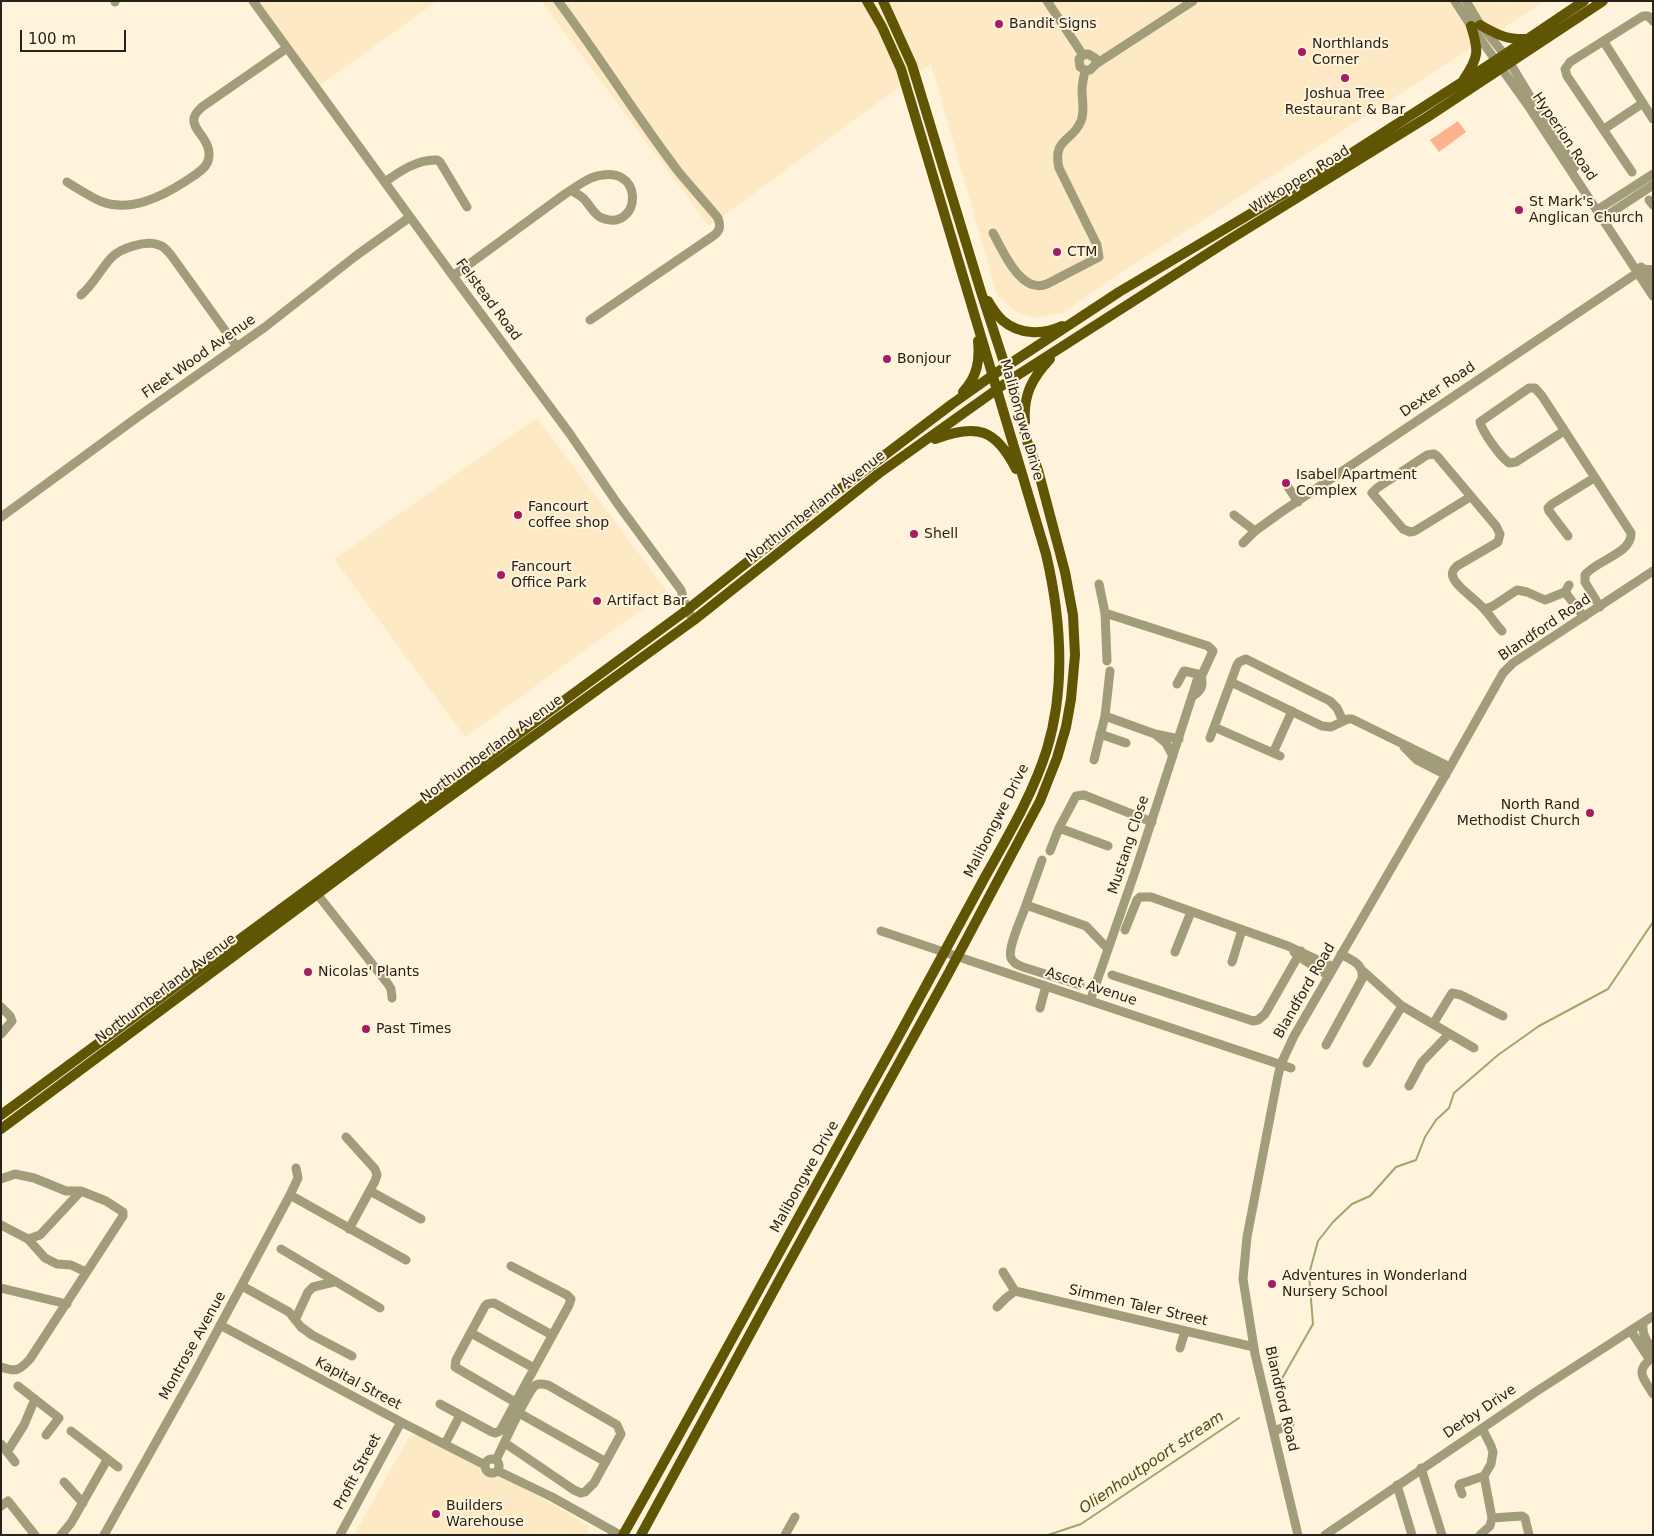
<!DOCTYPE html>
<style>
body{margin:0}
#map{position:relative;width:1654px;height:1536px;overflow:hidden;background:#fff3db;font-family:"DejaVu Sans",sans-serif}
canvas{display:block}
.frame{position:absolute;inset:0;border:2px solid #282318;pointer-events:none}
.scale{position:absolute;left:20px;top:30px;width:106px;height:22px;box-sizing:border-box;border:2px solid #282318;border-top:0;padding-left:6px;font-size:15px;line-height:18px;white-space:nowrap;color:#282318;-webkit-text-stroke:4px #fff3db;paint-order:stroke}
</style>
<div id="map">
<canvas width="1654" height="1536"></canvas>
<div class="frame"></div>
<div class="scale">100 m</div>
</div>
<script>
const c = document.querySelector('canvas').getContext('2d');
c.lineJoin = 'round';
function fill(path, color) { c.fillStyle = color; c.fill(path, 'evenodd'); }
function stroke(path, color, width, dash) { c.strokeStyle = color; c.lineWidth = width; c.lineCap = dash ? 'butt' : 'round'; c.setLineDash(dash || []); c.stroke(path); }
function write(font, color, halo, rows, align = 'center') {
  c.font = font + ' "DejaVu Sans",sans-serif'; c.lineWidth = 4; c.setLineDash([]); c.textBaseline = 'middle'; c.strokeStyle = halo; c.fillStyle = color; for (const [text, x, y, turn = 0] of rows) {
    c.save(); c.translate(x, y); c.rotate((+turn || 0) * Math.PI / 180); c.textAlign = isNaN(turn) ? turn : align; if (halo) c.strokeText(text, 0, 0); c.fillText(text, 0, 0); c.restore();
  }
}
fill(new Path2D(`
 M 253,1 L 437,1 L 316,88 Z
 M 541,1 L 1545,1 L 1122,272 L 1063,313 L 1037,318 L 1016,312 L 997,295 L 931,64 L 709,226 Z
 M 537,418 L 667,591 L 465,737 L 334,559 Z
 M 421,1434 L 522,1487 L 590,1526 L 586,1535 L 354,1535 L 409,1437 Z`), '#fdeac5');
fill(new Path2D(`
 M 1458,121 L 1466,132 L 1439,152 L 1430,140 Z`), '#ffb38c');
stroke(new Path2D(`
 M 1276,1389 L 1313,1324 L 1309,1274 L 1318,1241 L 1333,1222 L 1352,1204 L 1370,1196 L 1396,1167 L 1416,1160 L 1425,1137 L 1436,1120 L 1449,1108 L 1454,1093 L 1498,1055 L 1539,1026 L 1608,989 L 1653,922
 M 1048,1535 L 1081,1524 L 1239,1418`), '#9ca86b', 2);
stroke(new Path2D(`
 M 253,1 L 453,276 L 570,434 L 617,503 L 681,590 L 687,610 L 694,620
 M 558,1 C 600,57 636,116 678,171 C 691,187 705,202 718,218 C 721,227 720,231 713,236 L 590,320
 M 1047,1 L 1083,55
 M 1455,1 L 1471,26 L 1529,107 L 1653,296
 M 1466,1 L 1478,21 L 1507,58 L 1534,103 L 1575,167
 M 115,2 L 115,1
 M 1604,42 L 1653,119
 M 1096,64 L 1095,58 L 1088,54 L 1083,55 L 1079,59 L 1080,67 L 1085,70 L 1090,70 L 1096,64 L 1193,1
 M 1604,129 L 1643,103
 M 1632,172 L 1567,76 L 1565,69 L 1570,62 L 1643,16 L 1648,16 L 1653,21
 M 67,182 C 78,189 89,196 100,201 C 130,213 161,197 186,181 C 193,176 205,170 208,161 C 214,141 192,131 194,119 C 194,114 199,110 202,107 L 287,48
 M 385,182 C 400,171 418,159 437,160 L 440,162 L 467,207
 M 1649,200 L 1653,205
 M 1597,210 L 1653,174
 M 1603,218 L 1653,185
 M 993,233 C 1003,251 1021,295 1047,284 L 1099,257 L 1097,245 L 1059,168 C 1052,138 1073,142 1081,121 C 1085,111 1082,100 1082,90 C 1082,84 1084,77 1085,70
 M 1641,267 L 1653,283
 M 453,276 L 565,194 C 573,189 582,182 591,178 C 648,158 641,234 602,218 C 594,215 590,205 584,199 C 580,195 575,193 571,190
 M 81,295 C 94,284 100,270 111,258 C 120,248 146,240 159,245 C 164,246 167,251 171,255 L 237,347
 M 1564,431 L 1516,462 L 1509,463 C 1500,456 1483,433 1480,422 L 1529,388 L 1535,388 L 1542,396 L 1631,533 C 1632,554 1596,560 1585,575 L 1585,582 L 1600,607
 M 1288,487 L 1298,502
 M 1470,497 L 1415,531 L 1410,532 L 1403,529 L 1372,493 L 1377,488 L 1427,455 L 1434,454 L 1437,456 L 1496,526 L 1500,534 L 1498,542 L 1457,566 C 1454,569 1451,572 1453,577 C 1457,588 1476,599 1484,609 C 1491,616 1495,624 1502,631
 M 1234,515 L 1255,531
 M 1,517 L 139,416 L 265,327 L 357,255 L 410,217
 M 1568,536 L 1549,511 L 1548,508 L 1552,504 L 1594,478
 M 1243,543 L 1255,531 L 1280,513 L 1643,269 L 1653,270
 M 1565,592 L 1584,617
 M 1485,609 L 1493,606 L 1517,590 L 1527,592 L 1545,600 L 1565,592 L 1569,585
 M 1105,613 L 1107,661
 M 1110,671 L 1105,716 L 1155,734 L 1179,739
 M 1231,682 L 1322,726 L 1331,727 L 1348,719 L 1352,719 L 1450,767
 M 1177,684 L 1184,671 L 1202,675
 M 1193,696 C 1200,692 1204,686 1201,677
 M 1214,727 L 1280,756
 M 1100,734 L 1126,743
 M 1155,734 L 1166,743 L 1173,756
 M 1210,738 L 1237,665 L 1239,662 L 1246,659 L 1330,701 L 1337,708 L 1343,721
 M 1404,747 L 1417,760 L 1446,775
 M 1273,753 L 1292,711
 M 1094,760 L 1105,716
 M 1108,846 L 1059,828 L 1076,796 L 1084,795 L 1152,822
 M 1050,851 L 1059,828
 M 314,890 L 388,984 L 391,989 L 392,998
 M 1026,905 L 1042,860
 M 1125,930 L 1137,900 L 1140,897 L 1151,897 L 1288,946 L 1333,967
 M 881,931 L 1291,1068
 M 1175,952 L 1191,912
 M 1294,952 L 1304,960 L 1329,976
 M 1232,962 L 1242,930
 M 1363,971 L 1402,1006 L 1367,1063
 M 1112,975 L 1253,1021 L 1258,1020 L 1265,1014 L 1301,951
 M 1080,985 L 1023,967 C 1017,965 1013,963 1011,958 C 1007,948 1023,915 1026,905 L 1086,926 L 1108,949
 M 1090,1001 L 1137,866 L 1195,687 L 1197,680 L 1201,677 L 1213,651 L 1208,646 L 1105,613 L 1099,584
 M 1402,1006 L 1474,1048
 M 1,1007 L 10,1016 L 12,1021 L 1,1034
 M 1040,1008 L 1046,986
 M 1433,1024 L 1452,993 L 1461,995 L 1503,1016
 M 1326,1045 L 1362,979 C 1364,963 1352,961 1341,954
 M 1409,1086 L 1422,1062 L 1449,1034
 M 346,1137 L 375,1169 L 377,1175 L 375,1181 L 349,1229
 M 1,1179 L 15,1174 L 34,1178 L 66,1191 L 81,1191 L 106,1201 L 123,1212 L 123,1216 L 30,1359 C 19,1371 16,1372 1,1367
 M 370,1191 L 421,1219
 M 290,1195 L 406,1260
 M 1,1225 L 28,1239 L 45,1258 L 57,1264 L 71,1265 L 86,1272
 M 28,1239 L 40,1235 L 81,1191
 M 281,1249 L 380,1308
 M 1003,1272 L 1015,1291
 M 242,1286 L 289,1312 L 301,1327 L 312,1335 L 352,1356
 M 1,1288 L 67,1304
 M 1015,1291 L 1254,1347
 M 997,1307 L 1006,1298 L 1015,1291
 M 295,1320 L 308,1292 L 313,1287 L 334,1282
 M 1643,1323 C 1642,1335 1646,1340 1653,1350
 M 220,1325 L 401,1422 L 485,1465
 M 1631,1331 L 1650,1360
 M 471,1333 L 534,1368
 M 1180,1348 L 1185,1331
 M 1653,1357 C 1634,1371 1643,1377 1653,1394
 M 18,1386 L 59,1418 L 46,1435
 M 515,1402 L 455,1367 L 456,1360 L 485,1306 L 487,1304 L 494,1303 L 552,1335
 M 440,1404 L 492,1432 L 495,1433 L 500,1431 L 569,1305 L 571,1299 L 567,1295 L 511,1266
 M 519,1413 L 606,1462
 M 71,1431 L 118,1467
 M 1275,1431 L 1290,1424
 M 1,1444 L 15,1462
 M 445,1444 L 460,1415
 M 7,1452 L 24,1425 L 35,1399
 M485 1466a7 7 0 1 1 14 0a7 7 0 1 1-14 0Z
 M 496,1460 C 502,1448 528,1390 536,1385 C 540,1383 544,1384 548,1385 L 617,1425 L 621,1434 L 594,1483 L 585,1492 L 581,1493 L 574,1490 L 505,1443
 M 1421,1468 L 1442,1535
 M 498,1471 L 552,1497 L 620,1535
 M 64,1482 L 83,1503
 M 1397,1485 L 1412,1535
 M 1462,1494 L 1459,1486 L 1460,1484 L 1484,1476
 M 1,1506 L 8,1501 L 35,1535
 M 1492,1518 L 1522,1516 L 1525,1518 L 1529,1535
 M 61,1535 L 71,1523 L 107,1460
 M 104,1535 L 193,1376 L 290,1195 L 298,1178 L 296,1168
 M 340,1535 L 401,1422
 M 785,1535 L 795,1517
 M 1298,1535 L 1255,1354 L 1243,1279 L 1247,1237 L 1278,1076 L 1281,1064 L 1294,1036 L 1450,767 L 1503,673 L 1513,663 L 1653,571
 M 1325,1535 L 1534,1393 L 1653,1316
 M 1480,1535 L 1490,1526 L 1492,1518 L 1484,1476 L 1491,1464 L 1493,1452 L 1491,1446 L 1482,1428`), '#a19d7b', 9);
stroke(new Path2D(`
 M 1480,25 C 1498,35 1507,40 1528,39
 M 1464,79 C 1479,57 1479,51 1471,26
 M 988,301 C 992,308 997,315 1002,320 C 1019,335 1043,335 1062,326
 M 963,392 C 977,377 980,361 978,341
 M 1025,422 C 1023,395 1032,378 1050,359
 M 935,439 C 977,423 996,429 1016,469
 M 1,1115 L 687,610 L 828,498 L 952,404 L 993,375 L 1119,292 L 1344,158 L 1495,61 L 1584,1
 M 1,1129 L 398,834 L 694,620 L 878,474 L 1010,380 L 1232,238 L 1426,118 L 1603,1
 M 623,1535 C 716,1371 804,1205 896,1041 C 926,986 955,932 985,877 C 1008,836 1033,794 1047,749 C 1066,686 1061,618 1046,554 L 901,69 L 882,27 L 867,1
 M 641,1535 L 781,1277 L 947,976 L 1040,801 L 1057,758 L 1066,727 L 1071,699 L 1075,655 L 1073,615 L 1065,572 L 1038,470 L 1027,441 L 1012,387 L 981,292 L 912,65 L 883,1`), '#5f5503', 10);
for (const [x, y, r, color] of [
 [999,24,5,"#a41c66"],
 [1302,52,5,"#a41c66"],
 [1345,78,5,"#a41c66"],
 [1519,210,5,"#a41c66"],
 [1057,252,5,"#a41c66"],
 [887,359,5,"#a41c66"],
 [1286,483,5,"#a41c66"],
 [518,515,5,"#a41c66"],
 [914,534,5,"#a41c66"],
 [501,575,5,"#a41c66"],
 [597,601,5,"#a41c66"],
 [1590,813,5,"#a41c66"],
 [308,972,5,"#a41c66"],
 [366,1029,5,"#a41c66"],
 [1272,1284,5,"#a41c66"],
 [436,1514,5,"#a41c66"]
]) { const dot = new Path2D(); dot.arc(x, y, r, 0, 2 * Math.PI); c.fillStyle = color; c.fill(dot); stroke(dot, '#fff3db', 2); }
write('14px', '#282318', '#fff3db', [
 ["Bandit Signs",1009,24],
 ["Northlands",1312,44],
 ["Corner",1312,60],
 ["Joshua Tree",1345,94,"center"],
 ["Restaurant & Bar",1345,110,"center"],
 ["St Mark's",1529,202],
 ["Anglican Church",1529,218],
 ["CTM",1067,252],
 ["Bonjour",897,359],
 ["Isabel Apartment",1296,475],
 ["Complex",1296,491],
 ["Fancourt",528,507],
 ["coffee shop",528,523],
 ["Shell",924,534],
 ["Fancourt",511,567],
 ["Office Park",511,583],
 ["Artifact Bar",607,601],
 ["North Rand",1580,805,"right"],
 ["Methodist Church",1580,821,"right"],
 ["Nicolas' Plants",318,972],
 ["Past Times",376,1029],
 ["Adventures in Wonderland",1282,1276],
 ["Nursery School",1282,1292],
 ["Builders",446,1506],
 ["Warehouse",446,1522]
], 'left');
write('14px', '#282318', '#fff3db', [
 ["Hyperion Road",1564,137,56],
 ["Witkoppen Road",1300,180,-32],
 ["Felstead Road",488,300,53],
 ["Fleet Wood Avenue",199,357,-35],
 ["Dexter Road",1438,390,-34],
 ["Malibongwe Drive",1021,420,74],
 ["Northumberland Avenue",816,507,-38],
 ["Blandford Road",1545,628,-34],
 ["Northumberland Avenue",492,749,-36],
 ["Malibongwe Drive",997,821,-63],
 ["Mustang Close",1129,845,-72],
 ["Ascot Avenue",1091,987,18],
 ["Northumberland Avenue",166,989,-37],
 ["Blandford Road",1305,991,-60],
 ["Malibongwe Drive",805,1177,-61],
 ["Simmen Taler Street",1138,1306,13],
 ["Montrose Avenue",193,1346,-61],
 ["Kapital Street",358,1384,28],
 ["Blandford Road",1281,1399,77],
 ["Derby Drive",1480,1412,-34],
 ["Profit Street",358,1472,-62]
]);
write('italic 15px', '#445015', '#fff3db', [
 ["Olienhoutpoort stream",1152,1463,-34]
]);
</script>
